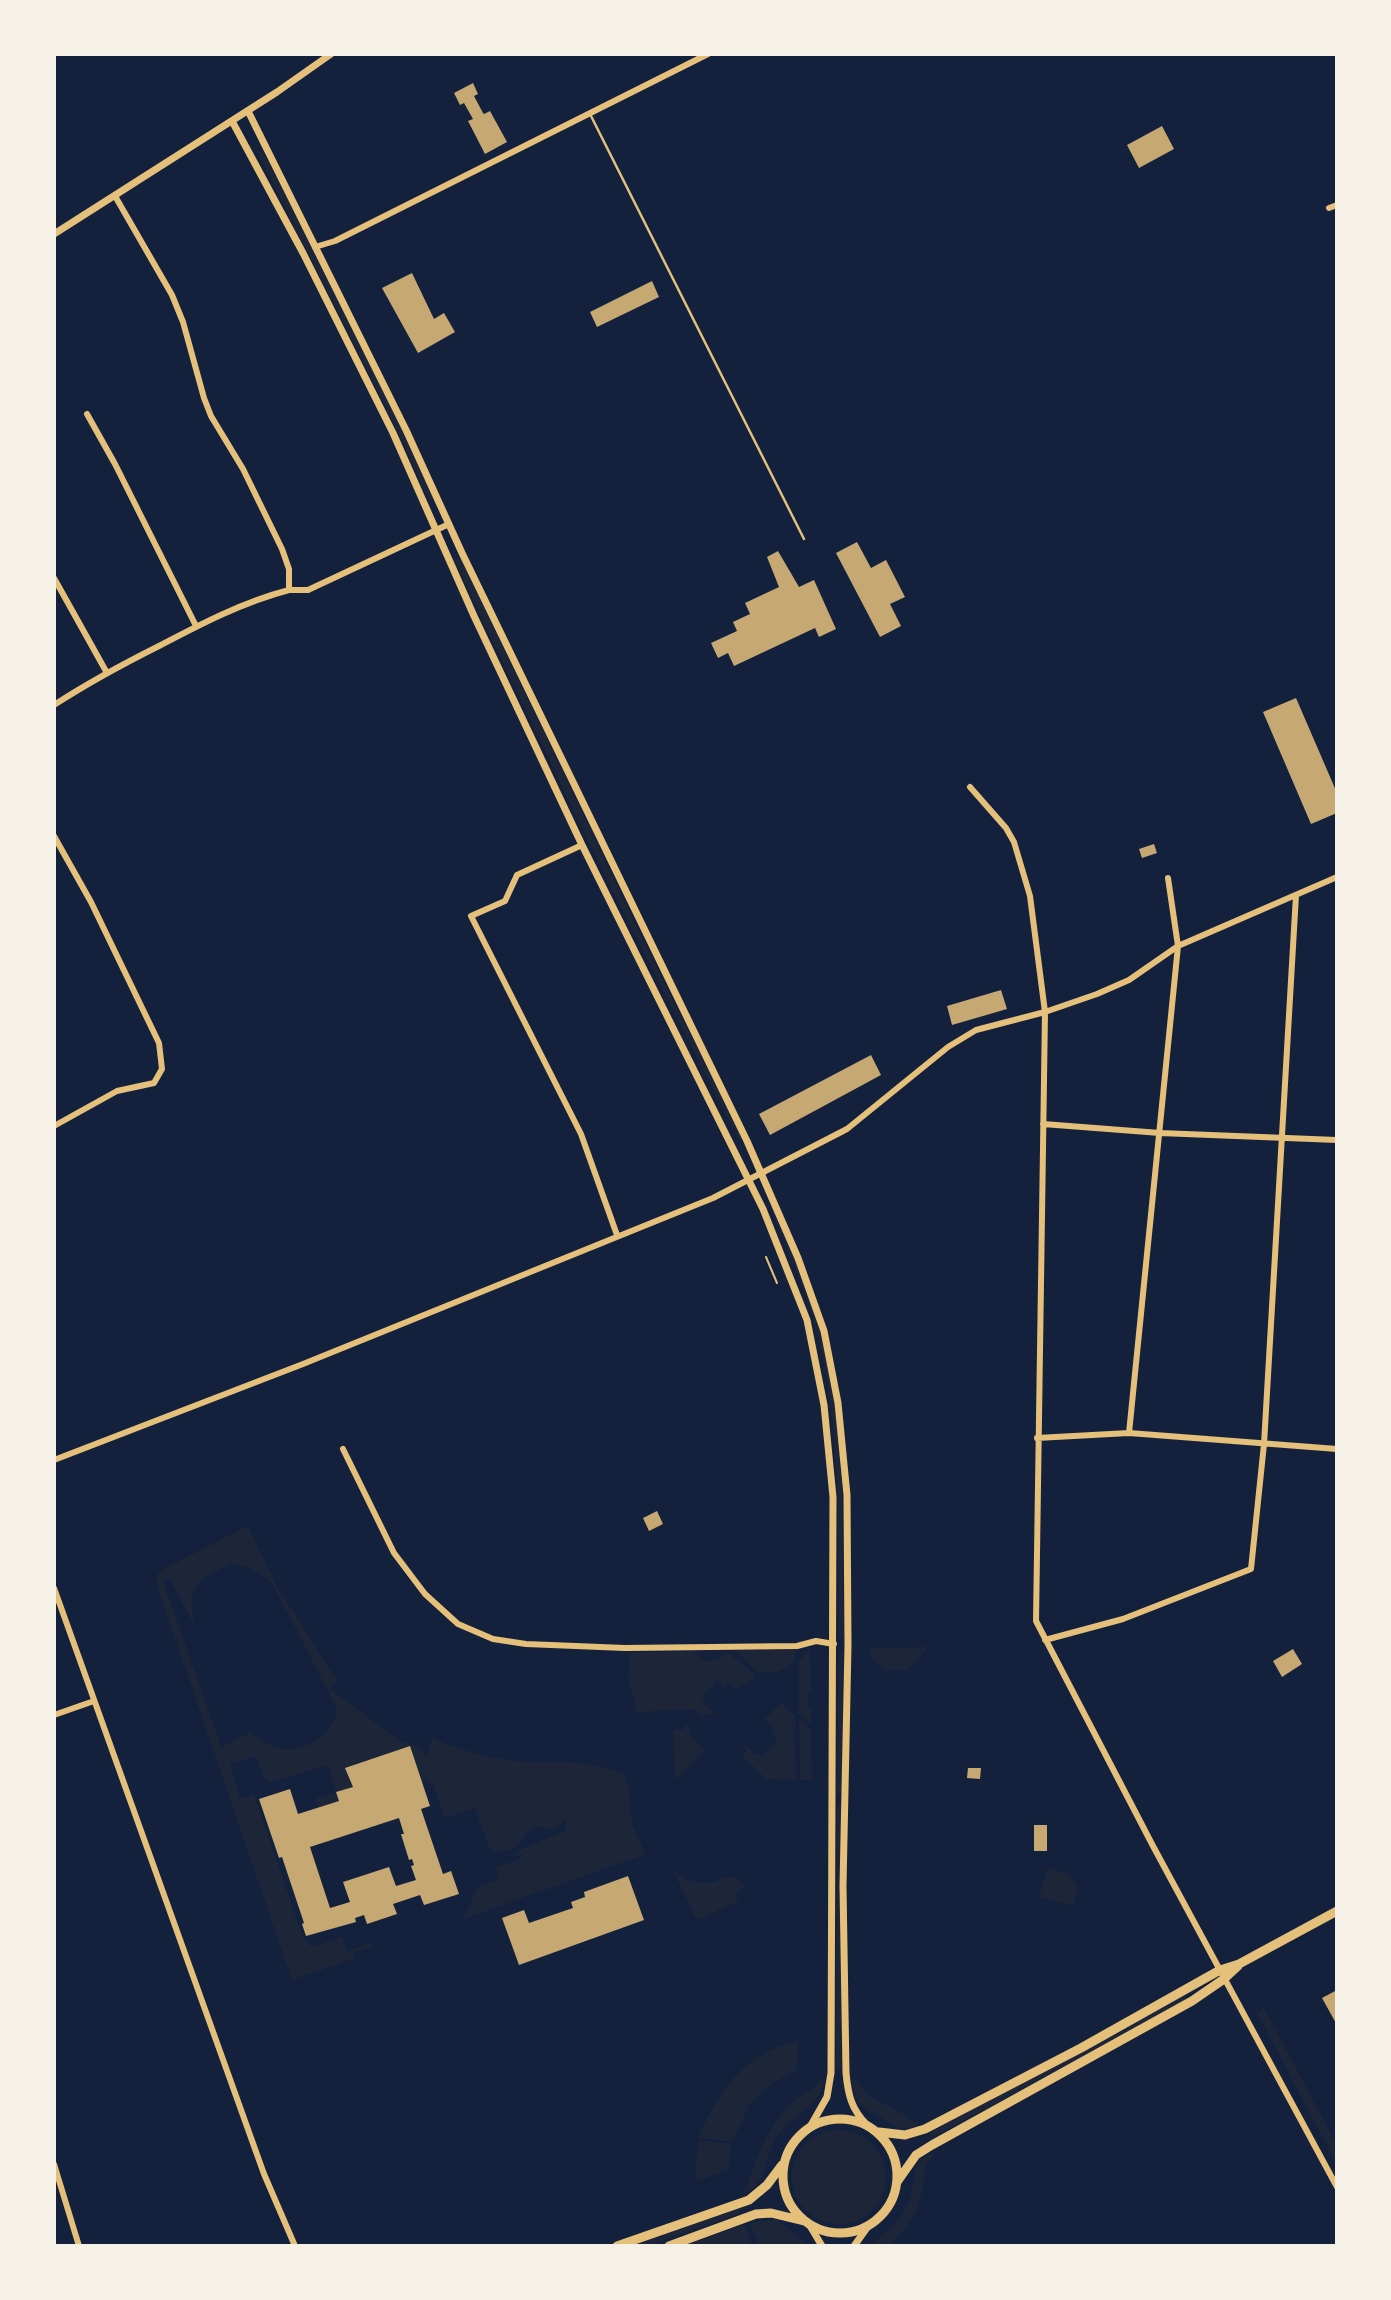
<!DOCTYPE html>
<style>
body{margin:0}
#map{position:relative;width:1391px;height:2300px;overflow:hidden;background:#14213d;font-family:Mulish,sans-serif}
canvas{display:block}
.frame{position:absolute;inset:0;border:56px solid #f6f1e7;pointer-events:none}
</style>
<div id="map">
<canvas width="1391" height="2300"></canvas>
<div class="frame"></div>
</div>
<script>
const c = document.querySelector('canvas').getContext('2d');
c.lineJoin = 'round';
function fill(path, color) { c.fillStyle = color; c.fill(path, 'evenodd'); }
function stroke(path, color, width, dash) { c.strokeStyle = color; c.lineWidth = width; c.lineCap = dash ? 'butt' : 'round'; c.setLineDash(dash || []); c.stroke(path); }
fill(new Path2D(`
 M 262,150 L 354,330 L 434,499 L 430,501 L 387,409 L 257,152 Z
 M 460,557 L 653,960 L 743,1140 L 739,1141 L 595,856 L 464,581 L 454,559 Z
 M 775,1207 L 818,1319 L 836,1407 L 842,1486 L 844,1639 L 839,1639 C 838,1534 842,1427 815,1324 C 804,1284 786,1247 771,1209 Z
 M 248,1526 L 278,1588 L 338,1682 L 329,1688 L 401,1742 C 413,1743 420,1746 427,1756 L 432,1738 C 465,1752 498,1761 534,1762 C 572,1763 587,1759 625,1775 L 629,1790 L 632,1825 L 646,1854 L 463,1919 L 478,1887 L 499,1879 L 495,1867 L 520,1859 L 523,1855 L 511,1857 L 520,1850 L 565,1831 L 565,1820 L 553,1830 C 549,1829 545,1827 541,1827 C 520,1826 525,1857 490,1851 L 475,1808 L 445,1818 L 432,1782 L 429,1783 L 426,1777 L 423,1785 L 410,1746 L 345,1768 L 353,1787 L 336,1792 L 339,1801 L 318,1807 L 315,1799 L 336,1792 L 328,1765 L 271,1782 L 264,1778 L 256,1756 L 230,1764 L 240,1798 L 254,1794 L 303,1938 L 312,1947 L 342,1937 L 347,1951 L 371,1943 L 374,1946 L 353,1953 L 355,1958 L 292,1980 L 156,1583 L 158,1573 L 165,1568 ZM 231,1564 C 249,1566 259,1572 272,1583 L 335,1704 L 337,1716 C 332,1721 329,1729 324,1734 C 300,1756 274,1753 251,1732 L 221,1747 L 163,1580 L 169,1577 L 195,1627 C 185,1589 197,1578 231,1564 Z
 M 929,1647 L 906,1671 L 884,1670 L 870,1657 L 870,1648 Z
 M 795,1649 L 795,1658 C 783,1673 776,1674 757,1672 L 736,1650 Z
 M 810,1649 L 811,1692 L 808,1693 L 808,1708 L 811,1708 L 811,1724 L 799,1713 L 799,1661 Z
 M 695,1651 L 699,1657 L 709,1662 L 721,1658 L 726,1651 L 753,1673 L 755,1678 L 735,1690 L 729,1684 L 725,1688 L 717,1681 L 702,1697 L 705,1700 L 703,1703 L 714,1713 L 712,1716 L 708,1713 L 703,1718 L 694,1709 L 636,1712 L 635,1699 L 628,1682 L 630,1653 Z
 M 839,1652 L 843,1652 L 842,1794 L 837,1794 Z
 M 781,1703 L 795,1715 L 796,1780 L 766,1779 L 742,1755 L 747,1750 L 743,1747 L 746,1745 L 756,1755 L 759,1753 L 763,1756 L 778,1741 L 771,1733 L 775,1729 L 765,1719 Z
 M 799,1718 L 811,1730 L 812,1780 L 800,1780 Z
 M 685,1725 L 690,1727 L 690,1735 L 705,1750 L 678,1778 L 675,1778 L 673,1730 L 682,1730 Z
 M 837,1805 L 842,1805 L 841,2070 L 836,2070 Z
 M 1048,1867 L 1070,1875 L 1078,1888 L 1073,1906 L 1039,1897 Z
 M 673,1871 C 683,1877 692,1883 705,1883 C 724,1883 731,1866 745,1888 L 734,1893 L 738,1901 L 697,1920 Z
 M 1186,1995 L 1188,1999 L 931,2138 L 929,2133 Z
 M 1264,2008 L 1337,2145 L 1337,2165 L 1257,2013 Z
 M 798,2040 L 797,2070 L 773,2083 L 770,2079 L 772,2084 L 750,2104 L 732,2142 L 698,2138 C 721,2087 742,2056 798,2040 Z
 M 858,2079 C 863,2103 900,2104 913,2123 L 917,2121 L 919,2126 L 899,2129 L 861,2105 L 856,2098 L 851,2080 Z
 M 819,2081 L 823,2083 C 820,2106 790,2117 777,2136 C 763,2159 769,2184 741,2195 L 741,2192 L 747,2189 C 756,2156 768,2126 793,2102 C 802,2094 813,2091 819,2081 Z
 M792 2177a47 47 0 1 1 94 0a47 47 0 1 1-94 0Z
 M 698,2140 L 732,2144 L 728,2170 L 695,2182 Z
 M 931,2153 L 933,2157 L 925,2163 C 923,2202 917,2218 889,2246 L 867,2246 C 885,2235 901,2222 909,2201 C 917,2182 908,2163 931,2153 Z
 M 739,2209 L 741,2213 L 647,2246 L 632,2246 Z
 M 776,2219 L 810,2246 L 760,2246 L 750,2223 Z
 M 745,2224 L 751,2243 L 743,2246 L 684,2246 Z`), '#1d2539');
fill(new Path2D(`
 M 473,83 L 478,94 L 474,96 L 483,113 L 484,114 L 490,111 L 507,142 L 485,154 L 468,121 L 473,119 L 464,103 L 460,105 L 454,93 Z
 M 1162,126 L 1174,149 L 1139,168 L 1127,145 Z
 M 412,273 L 434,319 L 444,313 L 455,332 L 418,353 L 382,288 Z
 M 652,281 L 659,297 L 597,327 L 590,312 Z
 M 857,542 L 871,568 L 886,560 L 905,597 L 890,604 L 901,626 L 880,637 L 836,553 Z
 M 778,551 L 799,587 L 814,580 L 836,629 L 819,637 L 815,628 L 734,666 L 728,653 L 718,658 L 711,643 L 737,631 L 733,622 L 750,614 L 745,603 L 779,587 L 767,557 Z
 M 1296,698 L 1337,793 L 1337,813 L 1311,824 L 1263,712 Z
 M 1154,844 L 1157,853 L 1142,858 L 1139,849 Z
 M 1001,990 L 1007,1009 L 952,1025 L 947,1006 Z
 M 871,1055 L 881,1075 L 770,1135 L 759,1114 Z
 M 657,1511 L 663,1524 L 649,1531 L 643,1518 Z
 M 1293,1649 L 1302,1664 L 1282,1677 L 1273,1661 Z
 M 410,1746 L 430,1806 L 421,1809 L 443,1874 L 451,1871 L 459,1894 L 424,1905 L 420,1895 L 393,1904 L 397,1914 L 367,1924 L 364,1915 L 355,1918 L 356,1922 L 306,1936 L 302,1924 L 304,1923 L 282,1857 L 279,1858 L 259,1799 L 290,1789 L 298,1814 L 339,1801 L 336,1792 L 353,1787 L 345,1768 ZM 399,1818 L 404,1834 L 401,1834 L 409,1860 L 412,1859 L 414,1865 L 411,1866 L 416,1880 L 396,1886 L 389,1867 L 343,1882 L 350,1902 L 330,1908 L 310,1847 Z
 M 968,1768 L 981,1768 L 980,1779 L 967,1778 Z
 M 1034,1825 L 1047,1825 L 1047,1851 L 1034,1851 Z
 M 628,1876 L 644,1920 L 519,1965 L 502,1918 L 524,1910 L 529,1923 L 573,1908 L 571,1902 L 585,1897 L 584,1892 Z
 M 1337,1990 L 1337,2025 L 1322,1998 Z`), '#c6a872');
stroke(new Path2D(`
 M 766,1257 L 777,1283`), '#e5c07b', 2);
stroke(new Path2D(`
 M 590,114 L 804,539`), '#e5c07b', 2.5);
stroke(new Path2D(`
 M 1329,208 L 1337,205
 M 315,247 L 335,241 L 708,54
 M 87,414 L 115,464 L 196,626
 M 54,578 L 107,673
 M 289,590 L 308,590 L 449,524
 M 54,705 C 88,683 123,664 159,646 C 201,624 243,602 289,590 L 289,569 L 282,549 L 243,469 L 211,416 L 204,398 L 183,322 L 172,295 L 115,196
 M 970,787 L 1006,828 L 1014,842 L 1030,896 L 1045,1012 L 1036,1621 L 1153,1846 L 1337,2187
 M 54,836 L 91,902 L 159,1043 L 162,1069 L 154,1083 L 117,1091 L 54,1126
 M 582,845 L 517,875 L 505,901 L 471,916 L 581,1134 L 617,1235
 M 1043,1124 L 1160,1133 L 1337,1140
 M 1129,1433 L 1178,946 L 1168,878
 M 1037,1438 L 1129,1433 L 1337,1449
 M 343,1449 L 394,1553 L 425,1594 L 458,1624 L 493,1639 L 526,1644 L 625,1648 L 797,1646 L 816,1641 L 834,1644
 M 54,1460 L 303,1364 L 713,1198 L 847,1129 L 948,1047 L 976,1030 L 1045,1012 L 1097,994 L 1129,980 L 1178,946 L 1337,877
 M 54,1588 L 264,2174 L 295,2246
 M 1045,1640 L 1123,1619 L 1251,1569 L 1264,1444 L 1296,895
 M 54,1715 L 94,1701
 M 54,2164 L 79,2246`), '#e5c07b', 6);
stroke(new Path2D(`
 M 248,111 L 406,430 L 462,553 L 747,1141 L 798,1258 L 824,1331 L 838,1403 L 847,1495 L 848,1645 L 843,1886 L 846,2073 C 848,2094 851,2109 867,2125
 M 232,121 L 303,253 L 393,433 L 474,616 L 582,845 L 763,1209 L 807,1320 L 824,1405 L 833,1497 L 831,2073 L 827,2097 L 810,2127
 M 54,234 L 277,92 L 331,54
 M 809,2224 L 822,2246
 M 854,2246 L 869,2225`), '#e5c07b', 7);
stroke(new Path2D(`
 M783 2176a57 57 0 1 1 114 0a57 57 0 1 1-114 0Z
 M 879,2132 L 905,2135 L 925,2129 L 1081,2048 L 1220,1970 L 1239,1964 L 1337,1911
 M 897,2182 L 916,2155 L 932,2145 L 1192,2001 L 1224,1979 L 1238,1966
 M 617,2246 L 749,2200 L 767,2185 L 782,2165
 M 669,2246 L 756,2214 L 771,2213 L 804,2221`), '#e5c07b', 9);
</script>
